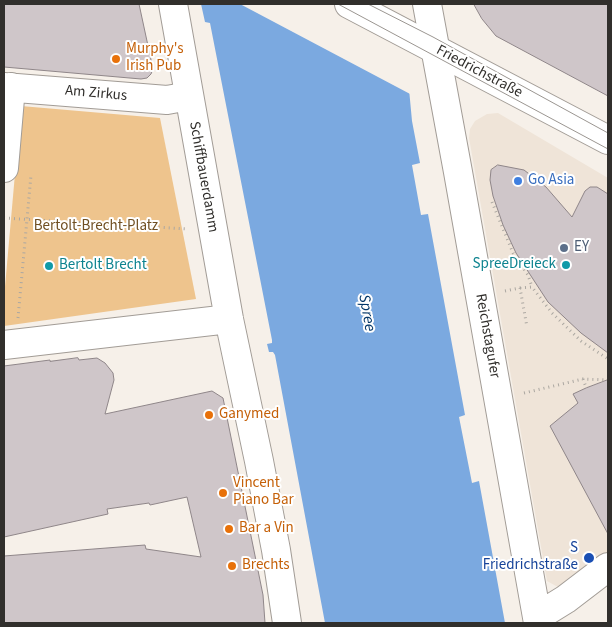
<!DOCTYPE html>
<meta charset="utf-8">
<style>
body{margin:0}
#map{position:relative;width:612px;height:627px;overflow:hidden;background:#f6f0e9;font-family:"Source Sans 3",sans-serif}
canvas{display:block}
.frame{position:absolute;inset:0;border:5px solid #312f2c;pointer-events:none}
</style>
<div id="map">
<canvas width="612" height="627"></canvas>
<div class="frame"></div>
</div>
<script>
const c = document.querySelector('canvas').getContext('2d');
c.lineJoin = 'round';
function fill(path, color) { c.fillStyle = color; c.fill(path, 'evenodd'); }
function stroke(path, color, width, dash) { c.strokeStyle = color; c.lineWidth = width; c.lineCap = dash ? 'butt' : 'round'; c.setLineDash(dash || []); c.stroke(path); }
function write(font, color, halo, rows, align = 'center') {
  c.font = font + ' "Source Sans 3",sans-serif'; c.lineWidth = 4; c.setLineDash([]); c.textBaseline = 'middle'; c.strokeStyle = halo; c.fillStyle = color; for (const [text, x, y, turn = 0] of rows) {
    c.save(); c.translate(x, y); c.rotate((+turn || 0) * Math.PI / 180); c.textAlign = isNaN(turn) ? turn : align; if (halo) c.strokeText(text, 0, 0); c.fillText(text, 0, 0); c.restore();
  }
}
fill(new Path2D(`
 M 498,113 L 608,178 L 608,558 L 565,591 L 547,581 L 469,138 L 470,129 L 475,121 L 487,114 Z`), '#efe4d8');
fill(new Path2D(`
 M 21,106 L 160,118 L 196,299 L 4,326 L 4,298 Z`), '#eec48d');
fill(new Path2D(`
 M 201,4 L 401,4 L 412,121 L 420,163 L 412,165 L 421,215 L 428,214 L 465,415 L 459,417 L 472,483 L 479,481 L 505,623 L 325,623 L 275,355 L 273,352 L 269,352 L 267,344 L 272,343 L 272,340 L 210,23 L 205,22 Z`), '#7ba9e0');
fill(new Path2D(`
 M 240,4 L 404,4 L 413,98 L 412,95 Z`), '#f6f0e9');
const building = new Path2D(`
 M 4,4 L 139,4 L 153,69 L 151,74 L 147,78 L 141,79 L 4,67 Z
 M 474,4 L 608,4 L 608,96 L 496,36 L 482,19 Z
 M 498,165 L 524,170 L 546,187 L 572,217 L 585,191 L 590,187 L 597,187 L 608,194 L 608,353 L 581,333 L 548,302 L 516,253 L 503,225 L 493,196 L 490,180 L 491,170 Z
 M 78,358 L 79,360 L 97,358 L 105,363 L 113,373 L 114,380 L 105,414 L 212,391 L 223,398 L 263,595 L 265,623 L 4,623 L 4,556 L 145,545 L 146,549 L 201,557 L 187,497 L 150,505 L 149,503 L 107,509 L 108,514 L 4,537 L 4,366 L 50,360 L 50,361 Z
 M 608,380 L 608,534 L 550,426 L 578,403 L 573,394 L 586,388 Z`);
fill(building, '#cfc6c9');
stroke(building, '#8f8689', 1);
const minor = new Path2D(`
 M 173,4 L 229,319 L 259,461 L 276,550 L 287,623
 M 427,4 L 458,172 L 538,623
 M 4,87 L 167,100 L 189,96
 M 4,168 L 11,87
 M 4,345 L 229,319
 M 537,617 L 566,599 L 608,567`);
const major = new Path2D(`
 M 349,4 L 608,140`);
stroke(minor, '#a29c96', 30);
stroke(major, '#a29c96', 30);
stroke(new Path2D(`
 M 492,202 L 513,253 L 528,275 L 532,287
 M 4,218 L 188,229
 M 520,288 L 532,287 L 552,313 L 581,341 L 608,359
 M 505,291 L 520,288 L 527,327
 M 18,318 L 31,175
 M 583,379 L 586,387
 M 524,393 L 583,379 L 608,380`), '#aba7a1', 3, [1, 4]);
stroke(minor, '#fff', 28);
stroke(major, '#fff', 28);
stroke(new Path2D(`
 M 338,4 L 608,149
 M 368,4 L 433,37 L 608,133`), '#9b9691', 1);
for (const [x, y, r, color] of [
 [116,59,5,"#e8710a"],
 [518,181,5,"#3f7fe0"],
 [564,248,5,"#5c6f8a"],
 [566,265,5,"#0f9aa8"],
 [49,266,5,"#0f9aa8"],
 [209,415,5,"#e8710a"],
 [223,493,5,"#e8710a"],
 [229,529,5,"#e8710a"],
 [589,558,6,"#1a4fb4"],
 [232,566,5,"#e8710a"]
]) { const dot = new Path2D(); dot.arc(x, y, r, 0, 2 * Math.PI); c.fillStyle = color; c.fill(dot); stroke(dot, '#fff', 2); }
write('15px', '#c56008', '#fff', [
 ["Murphy's",126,50],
 ["Irish Pub",126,67],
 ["Ganymed",219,415],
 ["Vincent",233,484],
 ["Piano Bar",233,501],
 ["Bar a Vin",239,529],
 ["Brechts",242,566]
], 'left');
write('15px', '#312f2c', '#fff', [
 ["Friedrichstraße",479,72,28],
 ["Am Zirkus",96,94,5],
 ["Schiffbauerdamm",203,177,80],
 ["Reichstagufer",487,336,80]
]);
write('15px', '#366cbe', '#fff', [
 ["Go Asia",528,181]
], 'left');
write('15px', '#704f22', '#fff', [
 ["Bertolt-Brecht-Platz",96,227]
]);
write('15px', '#4e5e75', '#fff', [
 ["EY",574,248]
], 'left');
write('15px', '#0d838f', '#fff', [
 ["SpreeDreieck",556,265],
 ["Bertolt Brecht",59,266,"left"]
], 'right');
write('15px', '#164399', '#fff', [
 ["S",578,549],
 ["Friedrichstraße",578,566]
], 'right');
write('italic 16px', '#033668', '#fff', [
 ["Spree",366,313,80]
]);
</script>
